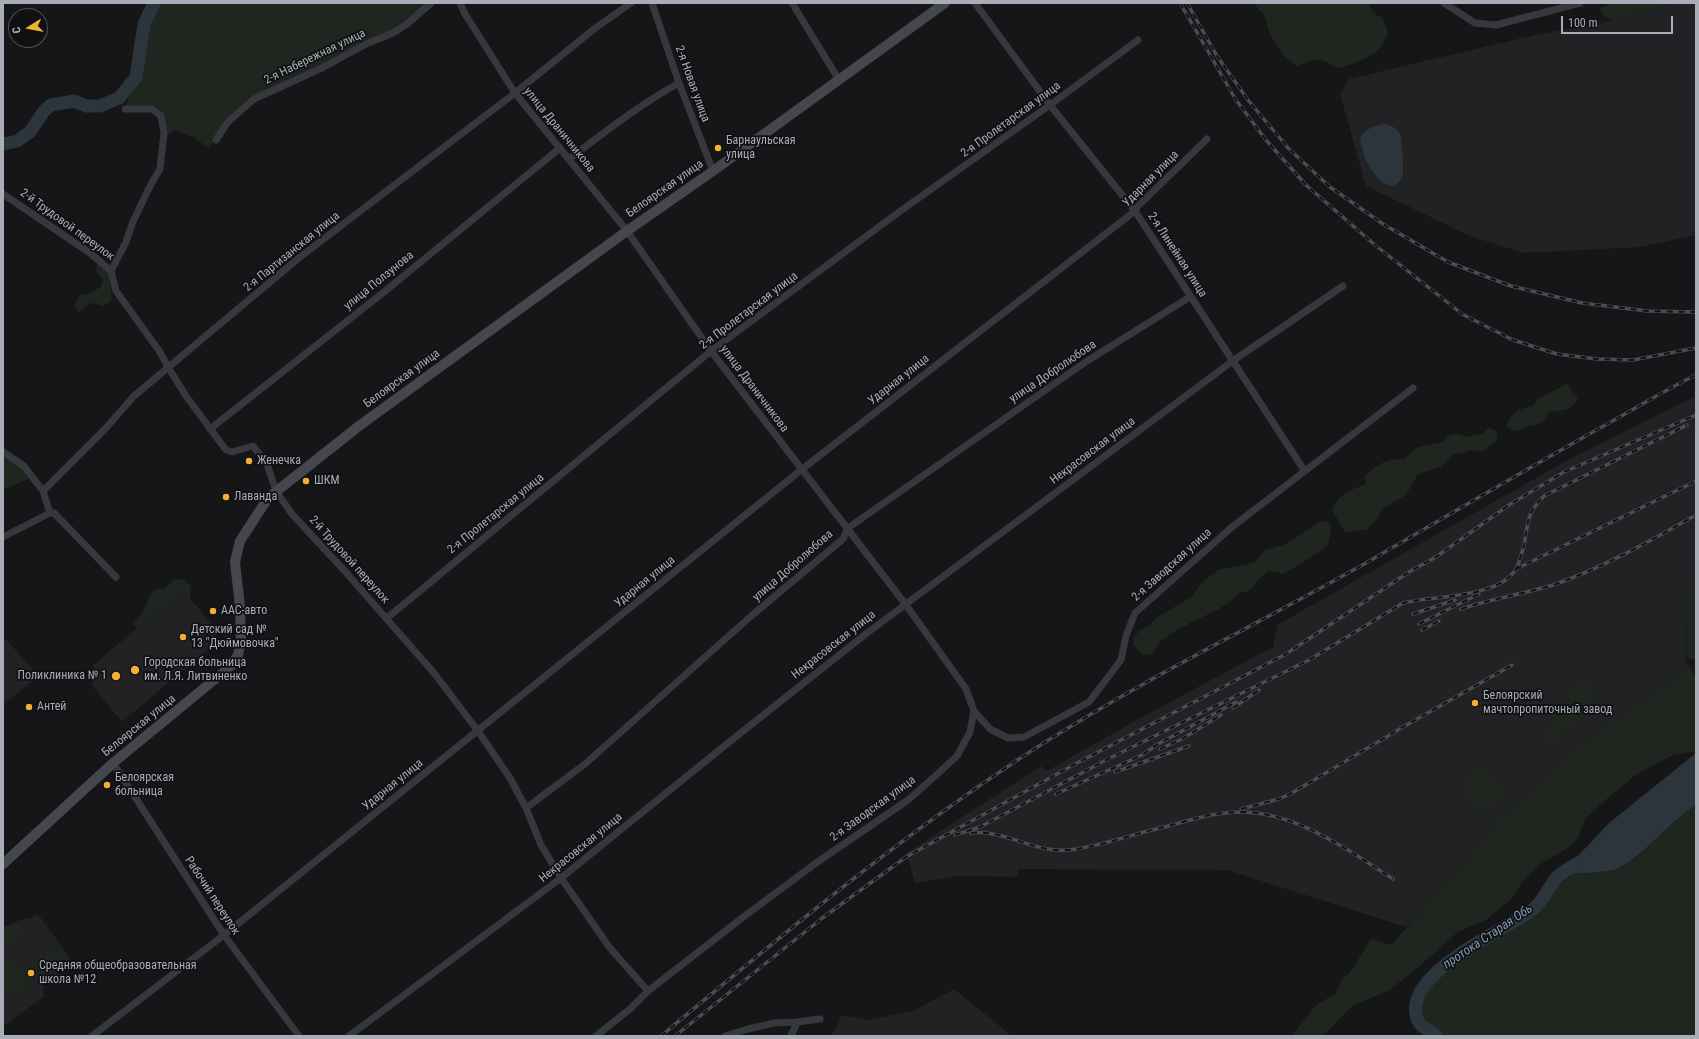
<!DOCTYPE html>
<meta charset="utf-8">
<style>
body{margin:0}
#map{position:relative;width:1699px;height:1039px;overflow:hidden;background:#161618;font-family:"Roboto Condensed",sans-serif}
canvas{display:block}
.frame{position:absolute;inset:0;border:4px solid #a8adb8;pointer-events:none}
.north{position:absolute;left:8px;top:8px;width:40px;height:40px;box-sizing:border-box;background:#111113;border:1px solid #4d4f55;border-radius:50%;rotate:259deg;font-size:11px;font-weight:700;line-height:16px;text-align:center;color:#a8adb8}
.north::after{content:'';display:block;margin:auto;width:14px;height:18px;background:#f2b134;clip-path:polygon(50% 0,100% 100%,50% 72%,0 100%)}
.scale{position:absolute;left:1561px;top:16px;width:112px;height:18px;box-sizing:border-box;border:2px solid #a8adb8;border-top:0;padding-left:5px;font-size:12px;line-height:14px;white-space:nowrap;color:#a8adb8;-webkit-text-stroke:3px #111113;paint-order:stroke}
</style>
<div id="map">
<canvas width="1699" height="1039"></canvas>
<div class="frame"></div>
<div class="north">С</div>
<div class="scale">100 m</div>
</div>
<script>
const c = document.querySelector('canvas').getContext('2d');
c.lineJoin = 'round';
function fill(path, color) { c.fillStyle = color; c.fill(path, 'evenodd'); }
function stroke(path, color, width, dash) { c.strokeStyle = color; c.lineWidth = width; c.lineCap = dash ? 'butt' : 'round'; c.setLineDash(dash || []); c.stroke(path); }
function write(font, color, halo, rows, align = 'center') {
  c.font = font + ' "Roboto Condensed",sans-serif'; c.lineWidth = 3.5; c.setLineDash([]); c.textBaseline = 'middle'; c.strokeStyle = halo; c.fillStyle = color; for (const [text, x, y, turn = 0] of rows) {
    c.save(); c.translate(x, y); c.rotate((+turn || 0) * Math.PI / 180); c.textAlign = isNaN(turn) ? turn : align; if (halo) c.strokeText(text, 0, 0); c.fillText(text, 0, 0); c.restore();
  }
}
fill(new Path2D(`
 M 1677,3 L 1696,3 L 1696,235 L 1641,247 L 1524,253 L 1470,236 L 1366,186 L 1340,94 L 1349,79 L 1535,35 L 1611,21 Z
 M 1696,396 L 1696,579 L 1686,586 L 1686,671 L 1577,748 L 1530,792 L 1500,817 L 1441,891 L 1437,891 L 1406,927 L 1227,870 L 1019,869 L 1017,877 L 957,876 L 915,883 L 909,861 L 905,854 L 1041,766 L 1047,771 L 1142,717 L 1273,647 L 1277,625 L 1575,456 Z
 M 183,590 L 216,629 L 213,645 L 122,722 L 92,686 L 93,665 Z
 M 3,636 L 39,676 L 3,705 Z
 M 38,914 L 74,963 L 42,983 L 44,997 L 3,1026 L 3,930 Z
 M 954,989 L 1012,1036 L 829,1036 L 835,1031 L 842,1015 L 868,1020 L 913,1011 Z`), '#222225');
fill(new Path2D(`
 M 154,3 L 431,3 L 407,24 L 254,99 L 227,123 L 216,140 L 208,148 L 195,138 L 176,130 L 167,136 C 157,105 156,109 125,109 L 136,77 L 144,24 Z
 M 1254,3 L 1369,3 L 1373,12 L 1383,19 L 1388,33 C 1387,36 1385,41 1383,44 C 1376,56 1349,67 1336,68 C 1319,55 1314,60 1296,66 L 1283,55 L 1270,34 L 1265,17 Z
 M 1610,3 L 1677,3 L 1611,21 L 1601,13 L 1601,8 Z
 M 97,263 L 109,274 L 112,300 L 104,306 L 91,303 L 79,312 L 74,305 L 80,295 L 88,294 L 101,287 L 103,280 L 101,276 L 96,272 Z
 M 1568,383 L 1572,393 L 1578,398 C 1571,413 1562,409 1548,413 L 1544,420 L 1537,425 C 1529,425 1523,429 1514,431 L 1506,426 C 1511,413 1519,408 1533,406 L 1538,399 Z
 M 1490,427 L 1497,432 L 1497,441 L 1481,452 L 1471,450 L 1463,453 L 1454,454 L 1440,467 L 1418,474 L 1406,495 L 1382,509 L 1376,521 L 1366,530 L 1345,532 L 1332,510 C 1340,492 1349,491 1366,484 L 1365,475 C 1379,464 1386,458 1404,459 L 1418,447 L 1443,442 L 1450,435 L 1459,434 L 1467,437 L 1482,434 Z
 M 3,458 C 13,460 25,470 31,478 L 3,490 Z
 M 1321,521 L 1330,522 L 1331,530 L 1328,545 L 1310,558 L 1283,574 L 1269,571 L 1260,578 L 1250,590 L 1238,594 L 1233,600 L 1219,609 L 1192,622 L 1169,635 L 1160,642 L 1152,654 L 1143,655 L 1134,646 L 1133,638 L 1140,630 L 1149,626 L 1156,618 L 1191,597 L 1201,583 L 1218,570 L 1254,563 L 1265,550 L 1284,545 Z
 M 181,579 L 184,580 L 191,587 L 190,598 L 183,590 L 137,629 L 134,623 L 143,612 L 151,593 L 157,589 L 164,589 L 174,580 Z
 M 1696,579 L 1696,658 L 1694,660 L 1687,658 L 1686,586 Z
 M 1687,662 L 1696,678 L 1696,751 L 1673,755 L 1637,774 L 1610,796 L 1585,819 L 1577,840 L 1565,850 L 1543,862 L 1522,882 L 1512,899 L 1487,919 L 1458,932 L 1414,971 L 1388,991 L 1353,1005 L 1323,1036 L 1292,1036 L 1316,1005 L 1335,994 L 1343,977 L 1349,974 L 1371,939 L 1392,945 L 1437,891 L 1441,891 L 1500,817 L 1530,792 L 1576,748 L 1686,671 Z
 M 1584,671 C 1594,689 1597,706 1579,721 C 1575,725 1567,726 1563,730 C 1560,734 1558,741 1557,745 L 1548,748 L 1547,733 L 1554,721 L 1557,710 L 1570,695 Z
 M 1484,767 C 1498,780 1508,784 1500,805 L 1483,810 L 1471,808 L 1466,793 L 1465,782 L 1472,773 Z
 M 1696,805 L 1696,1036 L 1436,1036 C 1432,1030 1421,1029 1418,1021 C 1398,973 1505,932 1533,910 C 1542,902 1547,889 1554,880 C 1556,877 1560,875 1563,872 C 1575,874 1609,873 1619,868 C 1648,853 1668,823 1696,805 Z
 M 26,918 L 27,926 L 17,939 L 4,948 L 4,957 L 17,966 L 25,966 L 55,949 L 62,953 L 55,968 L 50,973 L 34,978 L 25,991 L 19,995 L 10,996 L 3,992 L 3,928 C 11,925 17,920 26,918 Z`), '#1e261f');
fill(new Path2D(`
 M 1385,124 C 1391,126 1397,127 1400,134 C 1402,138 1404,169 1403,174 C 1403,176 1400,180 1399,182 C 1386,194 1372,172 1367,162 C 1363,155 1362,146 1360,138 C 1367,128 1373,126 1385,124 Z
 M 1696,753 L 1696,805 C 1668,823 1648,852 1619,868 C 1609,873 1575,874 1563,872 L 1609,823 Z`), '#2c353c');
stroke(new Path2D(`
 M 3,144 L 17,141 L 30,132 L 44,111 L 51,105 L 74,101 L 86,106 L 100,106 L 119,98 L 136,77 L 144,24 L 154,3
 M 1436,1036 C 1432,1030 1421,1029 1418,1021 C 1398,975 1504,931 1532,910 C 1542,903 1547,890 1554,881 C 1559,873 1570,868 1578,863`), '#2c353c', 13);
stroke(new Path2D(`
 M 460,3 L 465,14 L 515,93 L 627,231 L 711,351 L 906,605 L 966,689 L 974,711
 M 652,3 L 679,83 L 713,171
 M 792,3 L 839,80
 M 975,3 L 1050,105 L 1135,211 L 1304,470
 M 1444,3 L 1475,23 L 1496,25 L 1580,3
 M 216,140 L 227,123 L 254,99 L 322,68 L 366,44 L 393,33 L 407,24 L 431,3
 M 569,159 C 605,132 639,105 679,83
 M 3,194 L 90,253 L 111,271 L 116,291 L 160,352 L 168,367 L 186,396 L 226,450 L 232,452 L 253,446 L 267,464 L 276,491 L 292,514 L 343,569 L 434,673 L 478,731 L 510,778 L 526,808 L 541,845 L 561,878 L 610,948 L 648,991
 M 111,271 L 126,242 L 132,224 L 149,188 L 160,169 L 164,133 L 161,116 L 152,109 L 125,109
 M 210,429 L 384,292 L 560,148
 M 3,452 L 24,466 L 43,491
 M 50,513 L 54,513 L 116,577
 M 3,537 L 50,513 L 43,491 L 105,429 L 134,396 L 300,257 L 515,93 L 594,29 L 631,3
 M 387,618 L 711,351 L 899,212 L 1050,105 L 1138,40
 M 113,763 L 224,935 L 299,1036
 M 526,808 L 585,764 L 750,617 L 843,539 L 848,528 L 1087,361 L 1190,297
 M 92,1036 L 224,935 L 801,470 L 1135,211 L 1138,206 L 1207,139
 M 349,1036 L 561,878 L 733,739 L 867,633 L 1234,360 L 1343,286
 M 596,1036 L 630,1009 L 648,991 L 742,918 L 816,863 L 908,800 L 934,777 L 957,756 L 970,732 L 974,711 L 990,729 L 1008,738 L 1024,737 L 1089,702 L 1121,660 L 1126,636 L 1135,613 L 1232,527 L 1413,388
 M 725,1036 L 748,1029 L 774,1023 L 797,1022 L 820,1019
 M 791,1036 L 797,1022`), '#37383d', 7);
stroke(new Path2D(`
 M 3,864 L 113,763 L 231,666 L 238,655 L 241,640 L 240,607 L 235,562 L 240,541 L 268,498 L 359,426 L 627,231 L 713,171 L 945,3`), '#45474d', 10);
const rail = new Path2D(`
 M 1180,3 L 1236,100 L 1266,140 L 1306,185 L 1375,245 L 1462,314 L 1513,340 L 1557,354 L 1597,359 L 1633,360 L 1696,348
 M 1187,3 L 1217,56 L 1248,100 L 1289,149 L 1330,187 L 1383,224 L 1448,262 L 1511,286 L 1582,303 L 1647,311 L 1696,312
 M 1516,569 L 1696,481
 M 1461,609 C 1491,599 1523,594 1553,585 C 1603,568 1650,541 1696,515
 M 1413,614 L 1455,600
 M 1419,624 L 1479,594
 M 1422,630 L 1439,621
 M 1233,708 L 1259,690
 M 1160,749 L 1182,739 L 1221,715
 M 1115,772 L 1189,746
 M 1056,794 L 1142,755 L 1158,744 L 1236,702
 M 1241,809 L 1279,799 L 1292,793 L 1403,727 L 1512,665
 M 971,833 C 1004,829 1034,853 1068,850 C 1099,847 1130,835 1160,828 C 1181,823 1203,815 1225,813 C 1287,805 1343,847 1393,879
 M 955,835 L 980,827 L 1108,759 L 1309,660 L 1403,603 C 1433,595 1498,599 1516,569 C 1519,564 1521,555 1523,549 C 1529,525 1524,516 1544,496 L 1687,425
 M 661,1036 C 783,934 905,832 1039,746 C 1147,677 1262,622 1373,559 C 1452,513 1530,467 1609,423 C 1638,407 1667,389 1696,375
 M 675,1036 L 821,919 L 906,857 L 1077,763 L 1286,654 L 1409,572 L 1436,557 L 1509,505 L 1564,472 L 1696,415`);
stroke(rail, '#4a4c52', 3.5);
stroke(rail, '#111113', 2, [6]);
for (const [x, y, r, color] of [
 [718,148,4,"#f2b134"],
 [249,461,4,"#f2b134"],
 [306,481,4,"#f2b134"],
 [226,497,4,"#f2b134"],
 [213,611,4,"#f2b134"],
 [183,637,4,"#f2b134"],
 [135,670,5,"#f2b134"],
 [116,676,5,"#f2b134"],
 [1475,703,4,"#f2b134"],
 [29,707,4,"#f2b134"],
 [107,785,4,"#f2b134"],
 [31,973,4,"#f2b134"]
]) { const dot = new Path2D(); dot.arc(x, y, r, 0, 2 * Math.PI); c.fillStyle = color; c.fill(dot); stroke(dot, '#111113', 1.5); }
write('12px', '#a8adb8', '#111113', [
 ["2-я Набережная улица",315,57,-26],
 ["2-я Новая улица",692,84,70],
 ["2-я Пролетарская улица",1011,120,-36],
 ["улица Драничникова",559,130,51],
 ["Ударная улица",1151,179,-45],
 ["Белоярская улица",665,189,-35],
 ["2-й Трудовой переулок",67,225,36],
 ["2-я Партизанская улица",292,252,-39],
 ["2-я Линейная улица",1177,255,57],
 ["улица Ползунова",379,281,-39],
 ["2-я Пролетарская улица",749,311,-37],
 ["улица Добролюбова",1053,372,-34],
 ["Белоярская улица",402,379,-36],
 ["Ударная улица",899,380,-38],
 ["улица Драничникова",754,389,53],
 ["Некрасовская улица",1093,451,-37],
 ["2-я Пролетарская улица",496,514,-39],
 ["2-й Трудовой переулок",349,560,48],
 ["2-я Заводская улица",1172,565,-42],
 ["улица Добролюбова",793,566,-41],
 ["Ударная улица",645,582,-39],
 ["Некрасовская улица",834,645,-38],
 ["Белоярская улица",139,726,-39],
 ["Ударная улица",393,785,-39],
 ["2-я Заводская улица",873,809,-36],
 ["Некрасовская улица",581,848,-39],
 ["Рабочий переулок",212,896,57]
]);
write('12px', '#a8adb8', '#111113', [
 ["Барнаульская",726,141],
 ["улица",726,155],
 ["Женечка",257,461],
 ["ШКМ",314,481],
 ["Лаванда",234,497],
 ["ААС-авто",221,611],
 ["Детский сад №",191,630],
 ["13 \"Дюймовочка\"",191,644],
 ["Городская больница",144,663],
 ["им. Л.Я. Литвиненко",144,677],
 ["Поликлиника № 1",107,676,"right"],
 ["Белоярский",1483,696],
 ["мачтопропиточный завод",1483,710],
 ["Антей",37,707],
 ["Белоярская",115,778],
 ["больница",115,792],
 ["Средняя общеобразовательная",39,966],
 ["школа №12",39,980]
], 'left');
write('italic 13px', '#7f9bb3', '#111113', [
 ["протока Старая Обь",1488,937,-34]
]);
</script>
